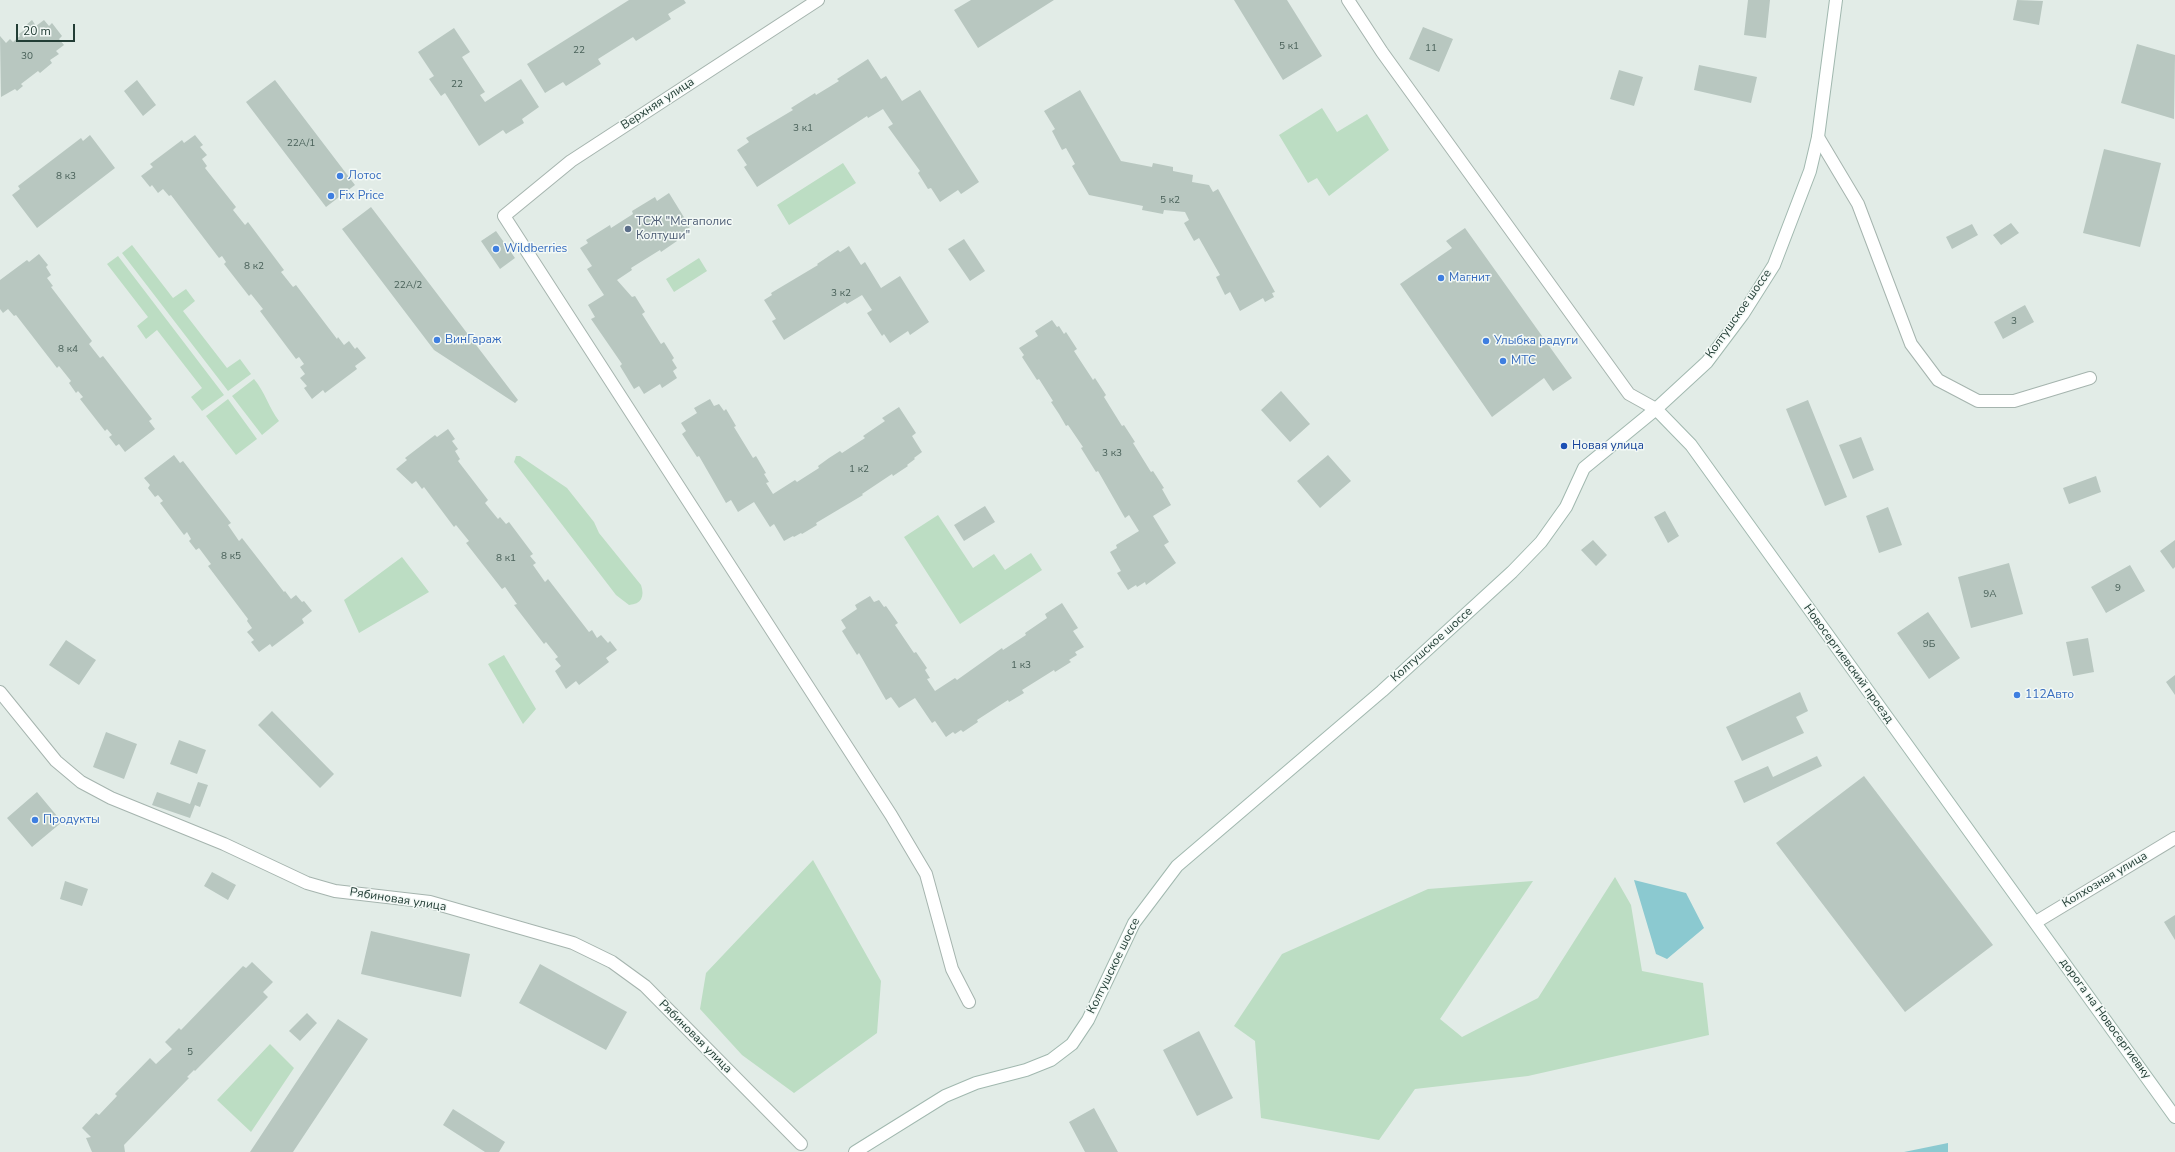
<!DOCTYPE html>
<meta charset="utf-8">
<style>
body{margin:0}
#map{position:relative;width:2175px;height:1152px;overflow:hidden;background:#e2ece7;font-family:"Nunito Sans",sans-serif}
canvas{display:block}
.scale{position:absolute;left:16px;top:24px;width:59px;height:18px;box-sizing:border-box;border:2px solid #223d35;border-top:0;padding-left:5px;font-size:12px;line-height:14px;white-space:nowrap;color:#223d35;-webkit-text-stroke:3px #f3f9f6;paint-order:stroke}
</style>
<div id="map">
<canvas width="2175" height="1152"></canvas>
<div class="scale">20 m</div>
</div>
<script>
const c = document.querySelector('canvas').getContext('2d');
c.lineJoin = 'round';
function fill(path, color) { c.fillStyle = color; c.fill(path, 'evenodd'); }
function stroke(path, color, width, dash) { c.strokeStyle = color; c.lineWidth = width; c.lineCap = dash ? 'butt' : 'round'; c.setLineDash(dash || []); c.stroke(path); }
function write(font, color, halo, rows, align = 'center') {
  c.font = font + ' "Nunito Sans",sans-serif'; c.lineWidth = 3; c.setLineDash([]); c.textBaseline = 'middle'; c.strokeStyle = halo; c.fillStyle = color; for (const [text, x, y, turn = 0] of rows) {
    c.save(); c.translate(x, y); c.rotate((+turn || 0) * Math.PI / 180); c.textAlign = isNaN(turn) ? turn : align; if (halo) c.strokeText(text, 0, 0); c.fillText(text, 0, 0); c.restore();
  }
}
fill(new Path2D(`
 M 1322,108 L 1337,132 L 1367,114 L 1389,150 L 1329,196 L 1317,178 L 1308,183 L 1279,135 Z
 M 843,163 L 856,183 L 789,225 L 777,205 Z
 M 132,245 L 173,298 L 186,289 L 195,301 L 183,311 L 227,368 L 240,359 L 251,374 L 228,391 L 122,253 Z
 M 118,256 L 224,395 L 202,411 L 191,397 L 202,388 L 157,330 L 146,339 L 137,326 L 148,317 L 107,264 Z
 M 699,258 L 707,271 L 674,292 L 666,279 Z
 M 254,379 C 265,392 269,408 279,421 L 262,435 L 232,396 Z
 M 228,399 L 257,439 L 236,455 L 206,416 Z
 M 516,456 L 520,456 L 567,488 L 594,522 L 599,533 L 641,585 C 645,597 641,604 629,605 L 616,595 L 514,462 Z
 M 938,515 L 973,568 L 994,554 L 1005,570 L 1031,553 L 1042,570 L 960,624 L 904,537 Z
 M 402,557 L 429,592 L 359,633 L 344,600 Z
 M 504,655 L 536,709 L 523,724 L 488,664 Z
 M 813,860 L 881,981 L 877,1033 L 794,1093 L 742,1055 L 700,1009 L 706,973 Z
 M 1615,877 L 1631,905 L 1642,971 L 1703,983 L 1709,1035 L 1528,1076 L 1415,1089 L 1379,1140 L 1261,1118 L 1255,1041 L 1234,1026 L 1282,954 L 1428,889 L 1533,881 L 1440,1019 L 1462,1037 L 1538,998 Z
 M 270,1044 L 294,1068 L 251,1132 L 217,1100 Z`), '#bcddc3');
fill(new Path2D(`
 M 1634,880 L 1686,893 L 1704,928 L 1667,959 L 1656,954 Z
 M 1948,1143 L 1948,1152 L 1904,1152 Z`), '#8bc9d0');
fill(new Path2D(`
 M 629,0 L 684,0 L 686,3 L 668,14 L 671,19 L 636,41 L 633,37 L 598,59 L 601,64 L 566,86 L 563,82 L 545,93 L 527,64 Z
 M 971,0 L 1054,0 L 978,48 L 954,10 Z
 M 1234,0 L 1287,0 L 1322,56 L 1283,80 Z
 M 1748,0 L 1770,0 L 1766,38 L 1744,35 Z
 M 2017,0 L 2043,1 L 2039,25 L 2013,20 Z
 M 32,20 L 36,26 L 44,20 L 49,26 L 52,23 L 62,36 L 59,39 L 64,45 L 56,51 L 59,54 L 50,60 L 52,63 L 40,73 L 38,71 L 21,84 L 23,86 L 17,91 L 15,89 L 1,97 L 0,36 L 6,43 L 10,39 L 13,42 L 20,36 L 19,34 L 27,28 L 25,26 Z
 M 1423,27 L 1453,39 L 1439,72 L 1409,59 Z
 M 454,28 L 470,52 L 462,57 L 485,92 L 480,95 L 485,102 L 521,79 L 539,107 L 522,119 L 524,123 L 506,134 L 503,130 L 479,146 L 445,93 L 441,96 L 429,79 L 434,76 L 418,52 Z
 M 2137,44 L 2175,55 L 2174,119 L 2121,103 Z
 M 868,59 L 881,79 L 886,76 L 902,101 L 920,90 L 979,182 L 961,194 L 958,190 L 940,202 L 931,188 L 928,189 L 918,173 L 920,171 L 888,127 L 893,124 L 883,109 L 868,118 L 867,116 L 757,187 L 744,167 L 747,165 L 737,150 L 749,142 L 746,138 L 793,110 L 791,108 L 815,93 L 816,95 L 839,81 L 837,79 Z
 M 1699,65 L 1757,77 L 1751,103 L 1694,90 Z
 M 1619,70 L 1643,77 L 1634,106 L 1610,99 Z
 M 137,80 L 156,105 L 143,116 L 124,91 Z
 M 275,80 L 355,185 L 326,207 L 246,102 Z
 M 1080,90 L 1121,161 L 1152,167 L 1153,163 L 1173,167 L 1173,171 L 1193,175 L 1192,182 L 1209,185 L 1213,192 L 1218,189 L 1275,292 L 1272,293 L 1274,297 L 1265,302 L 1263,298 L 1240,311 L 1230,292 L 1225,295 L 1216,277 L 1220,275 L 1199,238 L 1194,241 L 1184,223 L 1189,220 L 1185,212 L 1164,210 L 1163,214 L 1142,210 L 1143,206 L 1089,195 L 1072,166 L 1075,164 L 1066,148 L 1062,150 L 1052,131 L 1055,129 L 1044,111 Z
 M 90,135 L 115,168 L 37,228 L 12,195 L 20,189 L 18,186 L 81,138 L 83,141 Z
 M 195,135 L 203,145 L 200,147 L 207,155 L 202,159 L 207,166 L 205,168 L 236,207 L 233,210 L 245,225 L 248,222 L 284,270 L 281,272 L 293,287 L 296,285 L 337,339 L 338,337 L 344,345 L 349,341 L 355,349 L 357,347 L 366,358 L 355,366 L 357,369 L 325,393 L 323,390 L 312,399 L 304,388 L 307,386 L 300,378 L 305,374 L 300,367 L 304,364 L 299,357 L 296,359 L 260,311 L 263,309 L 251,294 L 249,296 L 224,264 L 226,262 L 222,256 L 219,258 L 171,195 L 169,196 L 163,189 L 158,193 L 152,185 L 150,187 L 141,176 L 153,167 L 150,164 L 182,140 L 184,143 Z
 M 2104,149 L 2161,163 L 2140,247 L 2083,233 Z
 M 669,193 L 690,227 L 683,232 L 684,234 L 676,239 L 677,241 L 661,252 L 660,250 L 631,268 L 632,270 L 617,280 L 632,297 L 635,296 L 645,312 L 642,314 L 661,344 L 664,342 L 674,358 L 672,360 L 677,368 L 673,371 L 677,378 L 662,388 L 660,384 L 644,394 L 639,386 L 634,389 L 620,366 L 622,364 L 591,319 L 595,317 L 588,305 L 604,295 L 587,269 L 592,266 L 580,248 L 588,243 L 586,240 L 610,225 L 611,228 L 633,214 L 632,211 L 655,197 L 657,201 Z
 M 371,207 L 518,400 L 515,403 L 434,350 L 342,229 Z
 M 2011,223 L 2019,233 L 2001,245 L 1993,235 Z
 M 1972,224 L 1978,235 L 1952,249 L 1946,237 Z
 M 1465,228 L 1572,378 L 1553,391 L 1544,378 L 1492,417 L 1400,284 L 1452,248 L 1446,241 Z
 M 496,231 L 515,258 L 500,269 L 481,241 Z
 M 964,239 L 985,271 L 970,281 L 948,249 Z
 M 849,246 L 861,265 L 865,262 L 881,288 L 900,276 L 929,322 L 910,335 L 908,331 L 890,343 L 884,334 L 882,336 L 867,313 L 872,310 L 862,295 L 847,304 L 845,302 L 784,340 L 772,321 L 776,319 L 764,300 L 772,295 L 771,293 L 818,265 L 817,264 L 838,250 L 840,252 Z
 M 39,254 L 48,265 L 46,267 L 51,275 L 47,278 L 53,286 L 51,287 L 92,341 L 89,344 L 100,358 L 103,356 L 152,419 L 149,421 L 155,429 L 125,452 L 119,444 L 116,446 L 109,437 L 112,435 L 107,429 L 105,431 L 80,399 L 83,397 L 78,391 L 76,393 L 69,383 L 71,381 L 59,366 L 57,368 L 16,315 L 14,316 L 8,309 L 3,313 L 0,309 L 0,280 L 27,260 L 29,262 Z
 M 2025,305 L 2034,322 L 2003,339 L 1994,322 Z
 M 1052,320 L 1057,327 L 1059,326 L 1064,334 L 1066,332 L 1077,349 L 1074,351 L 1093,380 L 1095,378 L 1106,395 L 1104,397 L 1122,426 L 1124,425 L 1135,442 L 1133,443 L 1151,472 L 1153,471 L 1164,488 L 1162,489 L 1171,505 L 1153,516 L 1169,542 L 1164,545 L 1176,563 L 1146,585 L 1145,582 L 1137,587 L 1136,585 L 1128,590 L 1117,573 L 1121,571 L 1110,552 L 1117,548 L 1116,545 L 1139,531 L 1129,515 L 1125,518 L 1098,471 L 1096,472 L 1081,448 L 1083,447 L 1068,425 L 1066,426 L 1059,414 L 1051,402 L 1053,401 L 1039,379 L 1037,380 L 1022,357 L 1024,355 L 1019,348 L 1038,336 L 1035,331 Z
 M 1281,391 L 1310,424 L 1290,442 L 1261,410 Z
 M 710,399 L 714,406 L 719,404 L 724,411 L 726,409 L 736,426 L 734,427 L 753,458 L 756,456 L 766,473 L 764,474 L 769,482 L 766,483 L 773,494 L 795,480 L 797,482 L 819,468 L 818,466 L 829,458 L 840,451 L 842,453 L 865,438 L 863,436 L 885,421 L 882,418 L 899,407 L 916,433 L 912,436 L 922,452 L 914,458 L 915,459 L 907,465 L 908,466 L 893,476 L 892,474 L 862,494 L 863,495 L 816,523 L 817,525 L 802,534 L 801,533 L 794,537 L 793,536 L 784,541 L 774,524 L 770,527 L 754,502 L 738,512 L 731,500 L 726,503 L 699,456 L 697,457 L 682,434 L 686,431 L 681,423 L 697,413 L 694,408 Z
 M 1808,400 L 1847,497 L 1825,506 L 1786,409 Z
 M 448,429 L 455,439 L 452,441 L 458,449 L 455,451 L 460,459 L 458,461 L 488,500 L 485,503 L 498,519 L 500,517 L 506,524 L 509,522 L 533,554 L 530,556 L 536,563 L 533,565 L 545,582 L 548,579 L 589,632 L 592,630 L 597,638 L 601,635 L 608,643 L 610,641 L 617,650 L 606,658 L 609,662 L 579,685 L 576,681 L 566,689 L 555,671 L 561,666 L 555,659 L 558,657 L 546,642 L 544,644 L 514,605 L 517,604 L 505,587 L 502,589 L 466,543 L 469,541 L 456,525 L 454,527 L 424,487 L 422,489 L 416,481 L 412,484 L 396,469 L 407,460 L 405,458 L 435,435 L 437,437 Z
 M 1861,437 L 1874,470 L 1853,479 L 1839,445 Z
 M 174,455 L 180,463 L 183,461 L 231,523 L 228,525 L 239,541 L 242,538 L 284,592 L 285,591 L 291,599 L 296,595 L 302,602 L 304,601 L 312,611 L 302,619 L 304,623 L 272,647 L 270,644 L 259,652 L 251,642 L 254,640 L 247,632 L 252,628 L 247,621 L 248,619 L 208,566 L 211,564 L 199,548 L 196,550 L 189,541 L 191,539 L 187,532 L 184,535 L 160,503 L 163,501 L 158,495 L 155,497 L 148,488 L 150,485 L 144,478 Z
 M 1328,455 L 1351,481 L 1320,508 L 1297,481 Z
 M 2096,476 L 2101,492 L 2069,504 L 2063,488 Z
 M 985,506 L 995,522 L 964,541 L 954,525 Z
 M 1888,507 L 1902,545 L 1879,553 L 1866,516 Z
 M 1665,511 L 1679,536 L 1668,543 L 1654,517 Z
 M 1593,540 L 1607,555 L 1596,566 L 1581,550 Z
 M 2175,540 L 2175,567 L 2173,569 L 2160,551 Z
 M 2009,563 L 2023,614 L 1971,628 L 1958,577 Z
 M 2130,565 L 2145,591 L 2106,613 L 2091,587 Z
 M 870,596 L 874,602 L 879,600 L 884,607 L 886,606 L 898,623 L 895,625 L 914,653 L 916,652 L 927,668 L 925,670 L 930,678 L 927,679 L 935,691 L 955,678 L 957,680 L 1002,648 L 1003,650 L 1026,635 L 1025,633 L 1047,618 L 1045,614 L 1062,603 L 1078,628 L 1073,631 L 1084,647 L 1075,652 L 1077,655 L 1069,660 L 1071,662 L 1055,672 L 1054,670 L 1022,690 L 1024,693 L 1009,702 L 1008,700 L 977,720 L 978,722 L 963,732 L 961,730 L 955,734 L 953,732 L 946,737 L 935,721 L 932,723 L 915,698 L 899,708 L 891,697 L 886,700 L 859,653 L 857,655 L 842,631 L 846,628 L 841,620 L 857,609 L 855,605 Z
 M 1928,612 L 1960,658 L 1929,679 L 1897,633 Z
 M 2088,638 L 2094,672 L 2073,676 L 2066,642 Z
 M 66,640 L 96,660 L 79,685 L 49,665 Z
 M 2175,675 L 2175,695 L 2166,682 Z
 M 1800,692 L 1808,711 L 1796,717 L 1804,733 L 1742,761 L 1726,727 Z
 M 272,711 L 334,774 L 320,788 L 258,725 Z
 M 106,732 L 137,744 L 124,779 L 93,767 Z
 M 179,740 L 206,750 L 197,774 L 170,764 Z
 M 1817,756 L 1822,766 L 1744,803 L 1734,781 L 1768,766 L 1773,777 Z
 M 1864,776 L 1993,945 L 1905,1012 L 1776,843 Z
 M 198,782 L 208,785 L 200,807 L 195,805 L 190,818 L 152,805 L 157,792 L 190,804 Z
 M 37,792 L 62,822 L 32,847 L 7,818 Z
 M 212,872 L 236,885 L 228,900 L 204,886 Z
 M 65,881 L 88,889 L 82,906 L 60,899 Z
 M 2175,915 L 2175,940 L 2164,922 Z
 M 371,931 L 470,954 L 461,997 L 361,974 Z
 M 252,962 L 273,982 L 263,992 L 268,997 L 195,1071 L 194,1070 L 187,1077 L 189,1078 L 124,1145 L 125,1152 L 92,1152 L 86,1138 L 91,1137 L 82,1128 L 96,1113 L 99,1115 L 117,1096 L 115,1094 L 150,1058 L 156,1064 L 172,1049 L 165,1042 L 179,1028 L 181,1030 L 243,966 L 246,968 Z
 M 540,964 L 627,1012 L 606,1050 L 519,1003 Z
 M 307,1013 L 317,1023 L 300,1041 L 289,1031 Z
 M 338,1019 L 368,1039 L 293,1152 L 250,1152 Z
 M 1199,1031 L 1233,1098 L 1197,1116 L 1163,1050 Z
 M 1094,1108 L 1118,1152 L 1085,1152 L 1069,1122 Z
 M 453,1109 L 505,1142 L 499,1152 L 485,1152 L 443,1125 Z`), '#b8c7c0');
const street = new Path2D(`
 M 818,0 L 571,161 L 504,216 L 891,815 L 926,874 L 952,969 L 969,1002
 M 1348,0 L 1382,52 L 1629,394 L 1656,409
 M 1818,137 L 1858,204 L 1911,344 L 1938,380 L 1978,401 L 2014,401 L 2090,378
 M 0,692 L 56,761 L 81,782 L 111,798 L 224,844 L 307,883 L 335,891 L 430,902 L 573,943 L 612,962 L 645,986 L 801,1144
 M 2036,922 L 2175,838`);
const secondary = new Path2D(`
 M 1656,409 L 1691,445 L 2175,1117
 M 855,1152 L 945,1096 L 976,1083 L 1026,1070 L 1051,1060 L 1072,1044 L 1088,1020 L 1134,923 L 1177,866 L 1382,691 L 1512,572 L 1541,542 L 1566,507 L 1584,468 L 1656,409 L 1707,362 L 1743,314 L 1774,265 L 1810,171 L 1818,137 L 1836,0`);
stroke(street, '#a5b4ae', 14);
stroke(secondary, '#a1b8af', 14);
stroke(street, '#fff', 12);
stroke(secondary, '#fff', 12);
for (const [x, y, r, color] of [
 [340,176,4,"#3f7fe0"],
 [331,196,4,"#3f7fe0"],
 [628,229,4,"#5c6f8a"],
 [496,249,4,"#3f7fe0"],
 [1441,278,4,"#3f7fe0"],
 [437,340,4,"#3f7fe0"],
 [1486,341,4,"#3f7fe0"],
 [1503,361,4,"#3f7fe0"],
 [1564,446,4,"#1a4fb4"],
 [2017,695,4,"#3f7fe0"],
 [35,820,4,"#3f7fe0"]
]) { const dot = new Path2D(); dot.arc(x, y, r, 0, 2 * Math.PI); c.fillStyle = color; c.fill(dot); stroke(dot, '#f3f9f6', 1.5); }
write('10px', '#486058', null, [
 ["5 к1",1289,47],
 ["11",1431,49],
 ["22",579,51],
 ["30",27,57],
 ["22",457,85],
 ["3 к1",803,129],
 ["22А/1",301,144],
 ["8 к3",66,177],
 ["5 к2",1170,201],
 ["8 к2",254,267],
 ["22А/2",408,286],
 ["3 к2",841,294],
 ["3",2014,322],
 ["8 к4",68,350],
 ["3 к3",1112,454],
 ["1 к2",859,470],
 ["8 к5",231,557],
 ["8 к1",506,559],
 ["9",2118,589],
 ["9А",1990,595],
 ["9Б",1929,645],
 ["1 к3",1021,666],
 ["5",190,1053]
]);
write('12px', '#223d35', '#f3f9f6', [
 ["Верхняя улица",658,104,-33],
 ["Колтушское шоссе",1739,314,-55],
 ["Колтушское шоссе",1432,645,-42],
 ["Новосергиевский проезд",1848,664,54],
 ["Колхозная улица",2105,880,-31],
 ["Рябиновая улица",398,900,9],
 ["Колтушское шоссе",1114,966,-64],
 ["дорога на Новосергиевку",2105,1019,54],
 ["Рябиновая улица",695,1037,45]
]);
write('12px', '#366cbe', '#f3f9f6', [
 ["Лотос",348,176],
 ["Fix Price",339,196],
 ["Wildberries",504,249],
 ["Магнит",1449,278],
 ["ВинГараж",445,340],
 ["Улыбка радуги",1494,341],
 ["МТС",1511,361],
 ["112Авто",2025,695],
 ["Продукты",43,820]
], 'left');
write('12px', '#4e5e75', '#f3f9f6', [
 ["ТСЖ \"Мегаполис",636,222],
 ["Колтуши\"",636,236]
], 'left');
write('12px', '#164399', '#f3f9f6', [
 ["Новая улица",1572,446]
], 'left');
</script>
